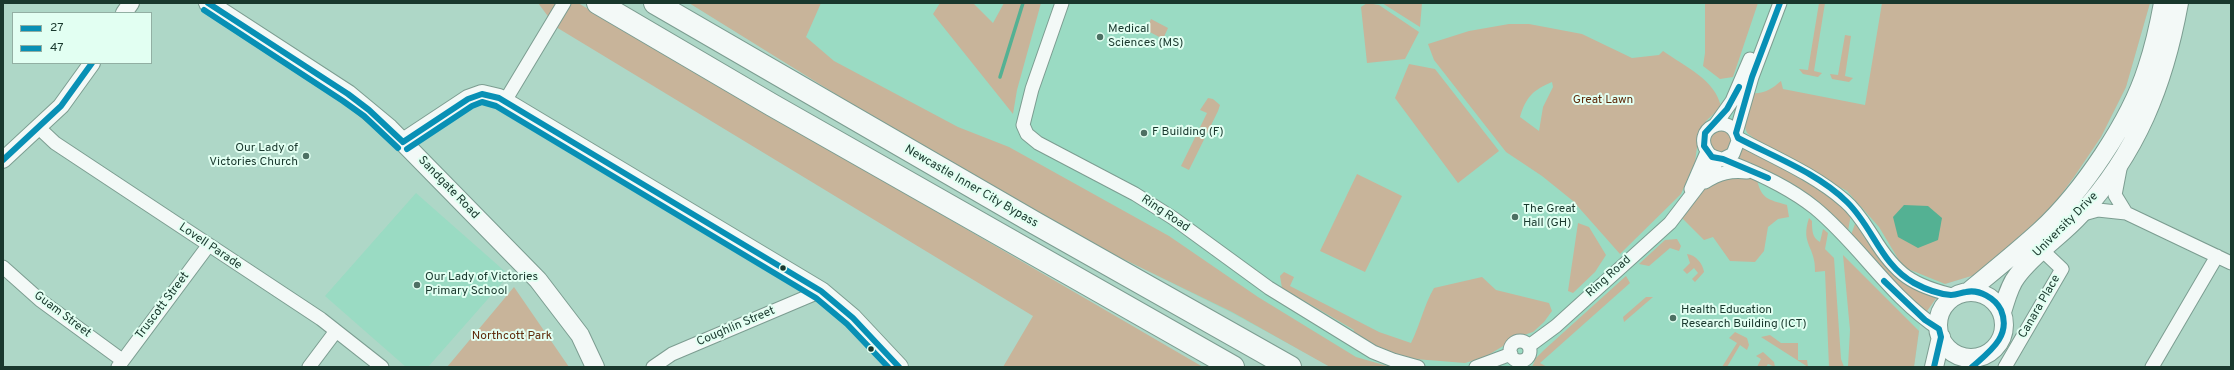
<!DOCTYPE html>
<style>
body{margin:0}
#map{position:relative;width:2234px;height:370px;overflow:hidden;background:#aed7c7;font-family:Overpass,sans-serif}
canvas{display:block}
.frame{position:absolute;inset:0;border:4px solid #19382d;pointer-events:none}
.legend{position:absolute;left:12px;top:12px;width:140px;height:52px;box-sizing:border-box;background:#e2fff2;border:1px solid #92afa3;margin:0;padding:5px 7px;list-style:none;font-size:12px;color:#19382d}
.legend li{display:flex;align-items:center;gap:8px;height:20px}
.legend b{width:20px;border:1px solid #92afa3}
</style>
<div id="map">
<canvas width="2234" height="370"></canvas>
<div class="frame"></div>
<ul class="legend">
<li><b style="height:5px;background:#0890b5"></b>27</li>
<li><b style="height:5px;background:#0890b5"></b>47</li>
</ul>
</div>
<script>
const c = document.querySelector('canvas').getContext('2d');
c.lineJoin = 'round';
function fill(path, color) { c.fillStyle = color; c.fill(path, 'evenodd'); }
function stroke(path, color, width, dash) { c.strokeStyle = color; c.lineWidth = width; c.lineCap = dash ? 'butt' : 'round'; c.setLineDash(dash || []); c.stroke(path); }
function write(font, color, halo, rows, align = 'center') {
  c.font = font + ' Overpass,sans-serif'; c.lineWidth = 4; c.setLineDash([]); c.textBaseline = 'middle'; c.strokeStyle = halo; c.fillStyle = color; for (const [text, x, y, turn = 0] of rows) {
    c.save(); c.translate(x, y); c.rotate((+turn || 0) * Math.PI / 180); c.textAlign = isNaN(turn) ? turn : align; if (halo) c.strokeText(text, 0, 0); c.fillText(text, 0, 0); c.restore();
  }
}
fill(new Path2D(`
 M 689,3 L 2150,3 L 2126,87 L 2101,137 L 2074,177 L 1981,273 L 1945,284 L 1931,295 L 1922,311 L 1914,367 L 1331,367 L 1234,314 L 1077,236 L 938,156 Z
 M 416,193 L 509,275 L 428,367 L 406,367 L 325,296 Z`), '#9adbc3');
fill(new Path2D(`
 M 538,3 L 578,3 L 1203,367 L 1003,367 L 1033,316 L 556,27 Z
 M 689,3 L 821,3 L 806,37 L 834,61 L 958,127 L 1009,147 L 1169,236 L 1258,297 L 1356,357 L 1391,367 L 1330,367 L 1232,312 L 1076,236 L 937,157 Z
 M 940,3 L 973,3 L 993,23 L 1004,3 L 1041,3 L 1017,90 L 1013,114 L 933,14 Z
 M 1367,3 L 1379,5 L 1419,32 L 1405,59 L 1367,63 L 1361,7 Z
 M 1382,3 L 1422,3 L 1420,27 Z
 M 1705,3 L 1758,3 L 1733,77 L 1720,79 L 1703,66 L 1705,53 Z
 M 1819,3 L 1825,3 L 1814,71 L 1822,73 L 1818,77 L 1803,74 L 1799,69 L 1808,70 Z
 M 1882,3 L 2150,3 L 2126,87 L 2101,137 L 2074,177 L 2052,207 L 1981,273 L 1945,284 L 1903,267 L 1879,227 L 1847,191 L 1770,150 L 1747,133 L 1743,122 L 1752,93 C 1764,94 1772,89 1781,81 L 1783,89 L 1865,105 Z
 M 1151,19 L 1168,28 L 1163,39 L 1146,30 Z
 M 1509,24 L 1529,24 L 1582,34 L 1632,58 L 1659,55 L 1663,51 C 1684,66 1716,80 1721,107 L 1706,121 L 1698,140 L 1695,162 L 1681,194 L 1620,254 L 1573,201 L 1542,176 L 1506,152 L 1434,60 L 1428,44 L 1469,31 ZM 1552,82 L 1553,87 L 1543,107 L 1539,131 L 1520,117 C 1526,97 1533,90 1552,82 Z
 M 1845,35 L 1851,36 L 1845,76 L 1853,78 L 1849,82 L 1832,79 L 1830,74 L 1838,75 Z
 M 1409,64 L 1435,69 L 1499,151 L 1458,183 L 1395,98 Z
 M 1208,98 L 1213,99 L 1220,105 L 1218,111 L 1189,170 L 1181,166 L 1207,113 L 1200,110 Z
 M1710 141a11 11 0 1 1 22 0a11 11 0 1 1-22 0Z
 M 1743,145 L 1838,201 L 1851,214 L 1848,231 C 1835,220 1824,207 1811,197 C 1789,178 1760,169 1733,160 Z
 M 1357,174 L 1402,196 L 1365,272 L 1320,251 Z
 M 1739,176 L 1757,180 C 1762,200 1768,199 1787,205 L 1789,217 L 1778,219 L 1768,227 L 1764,251 L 1755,262 L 1730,261 L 1713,237 L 1704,240 L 1681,217 L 1706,187 L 1719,178 Z
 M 1809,218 L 1812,221 C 1812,230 1812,238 1820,242 L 1823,229 L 1828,233 L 1825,249 L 1834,258 L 1841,359 L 1844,367 L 1829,367 L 1825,271 L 1815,272 C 1816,246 1800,245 1809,218 Z
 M 1856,221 C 1876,255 1896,288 1937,297 L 1925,314 L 1851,235 Z
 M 1578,223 L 1589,227 L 1606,255 L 1595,272 L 1573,293 L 1568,291 Z
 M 1677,239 L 1681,246 L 1679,251 L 1670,248 L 1649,266 L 1639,264 L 1665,240 Z
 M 1687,254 C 1696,255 1703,264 1704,272 L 1695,282 L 1692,279 L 1698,273 L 1694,268 L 1687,274 L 1683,270 L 1690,263 Z
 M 1843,255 L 1919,331 L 1914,367 L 1848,367 L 1850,330 Z
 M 1284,272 L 1294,277 L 1290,286 L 1379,332 L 1411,343 C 1420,325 1424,305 1434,288 L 1482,277 L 1496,290 L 1549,303 L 1552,311 L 1544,322 L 1533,332 L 1518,337 L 1485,357 L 1465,363 L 1415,359 L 1387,352 L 1352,335 L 1354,330 L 1282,288 L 1280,276 Z
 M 1626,276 L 1630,283 L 1540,363 L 1547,367 L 1532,367 L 1536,358 L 1544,350 Z
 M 514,287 L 569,367 L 447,367 Z
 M 1646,297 L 1653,297 L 1624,322 L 1623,317 Z
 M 1735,332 L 1747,338 L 1749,345 L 1747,350 L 1740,345 L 1727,367 L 1722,367 L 1737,343 L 1729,338 Z
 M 1770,335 L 1781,343 L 1798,343 L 1798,360 L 1807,360 L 1808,367 L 1761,337 Z
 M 1763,352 L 1774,362 L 1775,367 L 1768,364 L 1766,367 L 1757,367 L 1761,359 L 1756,356 Z`), '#c8b49a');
fill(new Path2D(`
 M 1904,205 L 1928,206 L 1942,218 L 1938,240 L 1918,248 L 1898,237 L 1893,217 Z`), '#54b193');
stroke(new Path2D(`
 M 1000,77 L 1023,3`), '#54b193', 3.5);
const minor = new Path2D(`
 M 1062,3 L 1032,89 L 1023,125 L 1027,134 L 1038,143 L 1135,194 L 1173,218 L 1269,288 L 1373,352 L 1393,360 L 1418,367
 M 505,101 L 564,3
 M 1715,125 L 1732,101 L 1750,59
 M 38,127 L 55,143 L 321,319 L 382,367
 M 1736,133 L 1752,77 L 1780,3
 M 1738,138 C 1773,157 1814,174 1845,201 C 1857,211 1865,225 1873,237 C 1896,275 1913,286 1956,296
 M 1723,159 L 1733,154 L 1738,141 C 1733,108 1687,129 1710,155 C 1717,159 1725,159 1732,163 C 1762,175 1790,188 1815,208 C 1860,245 1890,297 1939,329
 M 2120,169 L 2115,195 L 2126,213
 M 1705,182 C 1719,173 1731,170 1747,172
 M 1691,189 L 1707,152
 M 2080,215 L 2098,210 L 2126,213 L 2231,263
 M 3,267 L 40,300 L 122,360
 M1510 351a10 10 0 1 1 20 0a10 10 0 1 1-20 0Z
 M 1529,346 L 1556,326 L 1670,223 L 1719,159
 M 118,367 L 208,246
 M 309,367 L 336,331
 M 653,367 L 672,354 L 821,291
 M 1476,367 L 1511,354
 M 2005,367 L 2062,269 L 2043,251
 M 2152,367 L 2217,256`);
const tertiary = new Path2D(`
 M 124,13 L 131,3
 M 3,160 L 61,106 L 92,63`);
const secondary = new Path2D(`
 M 208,3 L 348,94 L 389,128 L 538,280 L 580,335 L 595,367
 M 403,142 L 468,99 L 482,94 L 499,98 L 821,291 L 853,318 L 899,367
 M 1968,292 C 1992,272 2017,252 2040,231 C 2082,192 2130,122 2147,68 C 2154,47 2159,25 2163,3
 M1938 325a33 33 0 1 1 66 0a33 33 0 1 1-66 0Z
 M 2002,312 C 2006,300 2009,286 2017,276 C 2034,253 2061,236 2080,215 C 2137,153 2164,85 2179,3
 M 1934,367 L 1941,337`);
const motorway = new Path2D(`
 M 598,3 L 772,105 L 1233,367
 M 655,3 L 1035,223 L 1290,367`);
stroke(minor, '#7c9d91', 15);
stroke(tertiary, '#7c9d91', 18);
stroke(secondary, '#7c9d91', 20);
stroke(motorway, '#7c9d91', 24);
stroke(minor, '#f3f9f7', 13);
stroke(tertiary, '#f3f9f7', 16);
stroke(secondary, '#f3f9f7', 18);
stroke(motorway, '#f3f9f7', 22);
stroke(new Path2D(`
 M 208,3 L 348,94 L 369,110 L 403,142
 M 1780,3 L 1752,77 L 1736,133 L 1738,138 C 1774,157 1818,173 1847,202 C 1873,227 1881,265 1914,283 C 1925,289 1938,294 1951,295 C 1957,295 1960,293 1966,292 C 1979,289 1995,298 2001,310 C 2012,336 1989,352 1972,367
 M 1739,87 L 1727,109 L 1705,133 L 1704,146 L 1712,157 L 1723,159 L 1768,178
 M 403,142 L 468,99 L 482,94 L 499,98 L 821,291 L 853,318 L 899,367
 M 3,160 L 61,106 L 92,63
 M 1884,281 L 1925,320 L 1939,329 L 1941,337 L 1934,367`), '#0890b5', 6);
stroke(new Path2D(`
 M 204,10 L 343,101 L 364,116 L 398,148
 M 407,149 L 472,106 L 482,102 L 496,106 L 816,298 L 847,324 L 888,367`), '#0890b5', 6);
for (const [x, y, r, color] of [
 [1100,37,4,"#4d7063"],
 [1144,133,4,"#4d7063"],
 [306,156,4,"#4d7063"],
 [1515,217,4,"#4d7063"],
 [783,268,3.5,"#19382d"],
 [417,285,4,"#4d7063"],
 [1673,318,4,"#4d7063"],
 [871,349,3.5,"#19382d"]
]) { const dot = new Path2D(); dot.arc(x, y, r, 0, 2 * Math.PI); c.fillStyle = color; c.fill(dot); stroke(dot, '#e2fff2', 1.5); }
write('12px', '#19382d', '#e2fff2', [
 ["Medical",1108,30],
 ["Sciences (MS)",1108,44],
 ["F Building (F)",1152,133],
 ["Our Lady of",298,149,"right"],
 ["Victories Church",298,163,"right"],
 ["The Great",1523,210],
 ["Hall (GH)",1523,224],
 ["Our Lady of Victories",425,278],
 ["Primary School",425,292],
 ["Health Education",1681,311],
 ["Research Building (ICT)",1681,325]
], 'left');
write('12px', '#5e2a0a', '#e2fff2', [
 ["Great Lawn",1603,101],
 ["Northcott Park",512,337]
]);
write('12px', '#19382d', '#e2fff2', [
 ["Newcastle Inner City Bypass",971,187,30],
 ["Sandgate Road",448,188,46],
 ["Ring Road",1165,214,34],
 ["University Drive",2066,225,-45],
 ["Lovell Parade",210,247,34],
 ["Ring Road",1609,277,-42],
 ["Truscott Street",163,306,-53],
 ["Canara Place",2040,307,-60],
 ["Guam Street",62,315,37],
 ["Coughlin Street",736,327,-23]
]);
</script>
